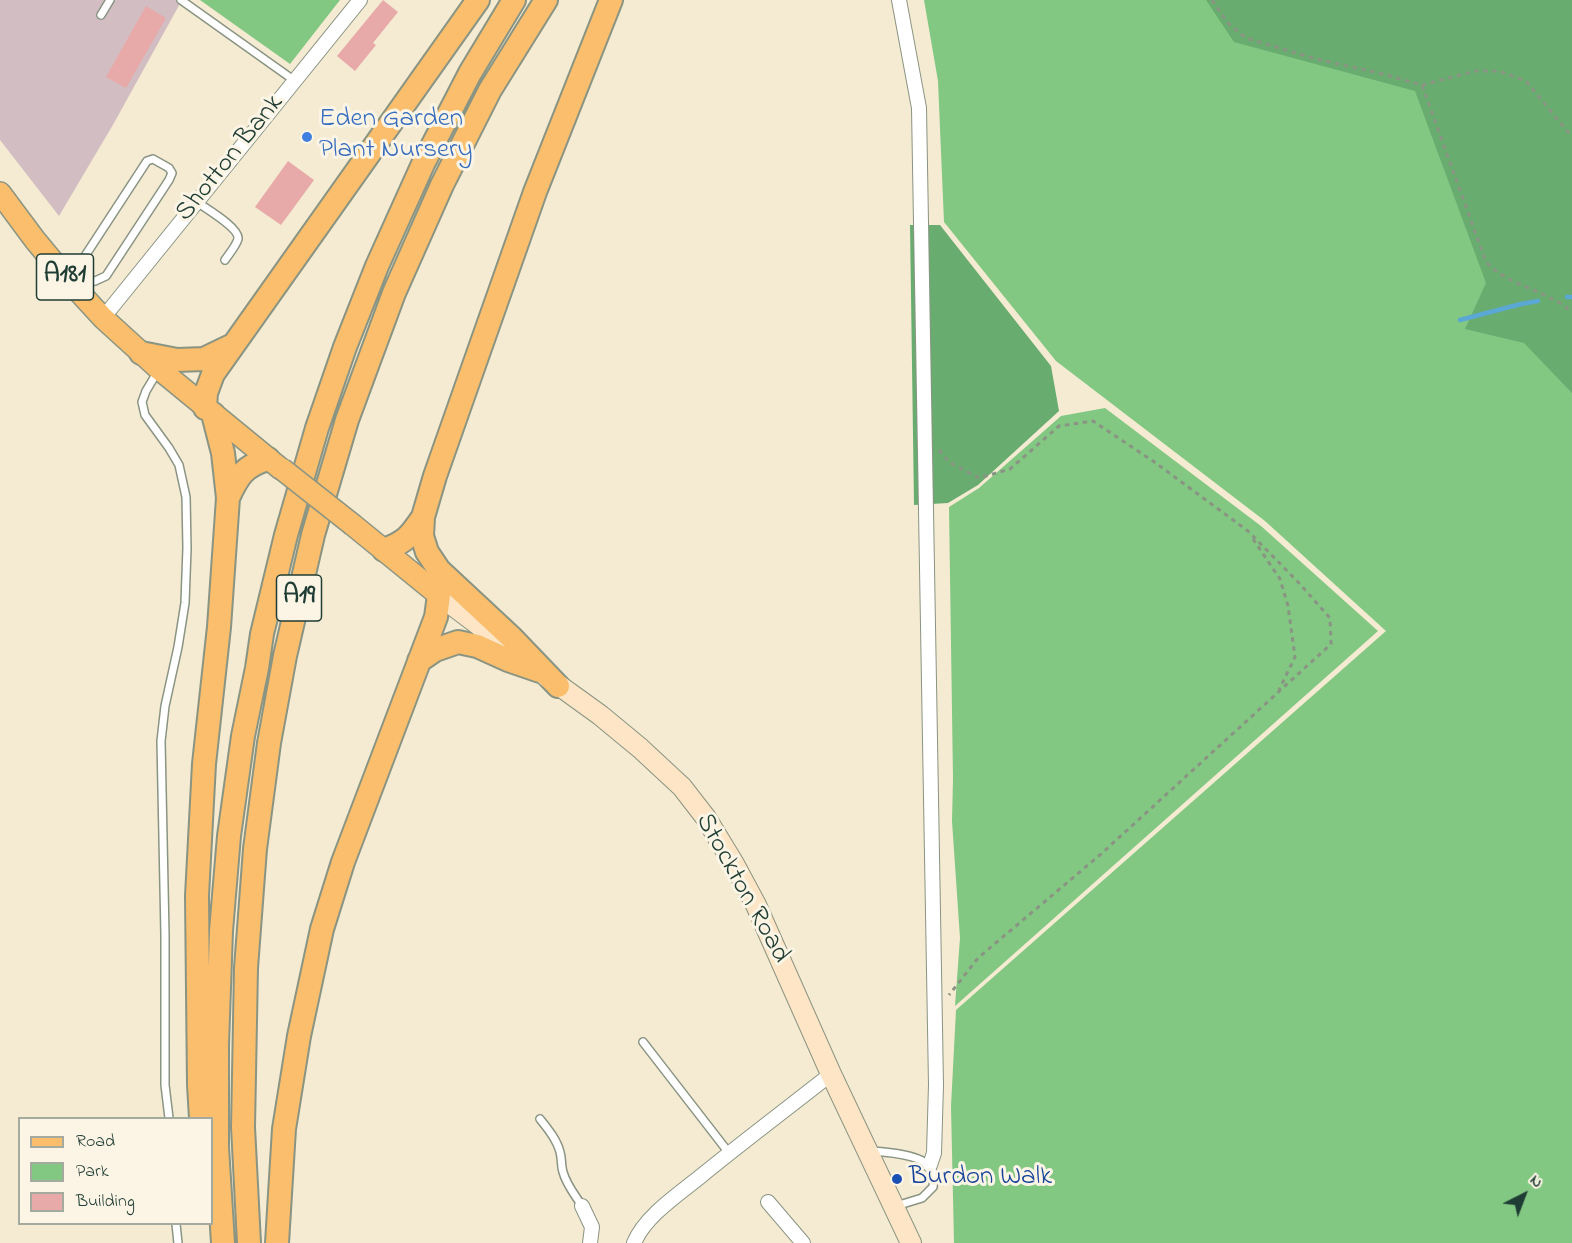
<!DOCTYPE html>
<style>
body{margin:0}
#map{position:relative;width:1572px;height:1243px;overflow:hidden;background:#f4ebd2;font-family:"Indie Flower",sans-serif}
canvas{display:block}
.legend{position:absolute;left:18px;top:1117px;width:195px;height:108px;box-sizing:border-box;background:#fcf5e5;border:2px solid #a4ab9e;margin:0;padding:8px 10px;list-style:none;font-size:18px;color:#1f3d34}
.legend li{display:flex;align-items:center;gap:12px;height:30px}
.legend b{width:30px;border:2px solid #a4ab9e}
.north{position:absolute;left:1494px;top:1165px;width:60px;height:60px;-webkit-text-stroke:4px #fcf5e5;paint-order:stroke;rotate:42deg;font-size:16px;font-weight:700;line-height:24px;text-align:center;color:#1f3d34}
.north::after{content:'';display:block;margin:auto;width:21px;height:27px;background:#1f3d34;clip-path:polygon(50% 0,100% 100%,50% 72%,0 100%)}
</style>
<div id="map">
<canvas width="1572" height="1243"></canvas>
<ul class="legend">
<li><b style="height:8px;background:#fabe6d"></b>Road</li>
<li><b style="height:16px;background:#82c782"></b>Park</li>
<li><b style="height:16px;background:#e7aaa8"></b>Building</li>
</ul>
<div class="north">N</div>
</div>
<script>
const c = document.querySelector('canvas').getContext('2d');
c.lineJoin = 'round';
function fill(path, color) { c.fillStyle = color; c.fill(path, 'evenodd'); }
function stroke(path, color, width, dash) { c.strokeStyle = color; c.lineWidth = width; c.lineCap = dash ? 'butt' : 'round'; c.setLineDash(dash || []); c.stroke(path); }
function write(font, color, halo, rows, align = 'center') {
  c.font = font + ' "Indie Flower",sans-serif'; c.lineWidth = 6; c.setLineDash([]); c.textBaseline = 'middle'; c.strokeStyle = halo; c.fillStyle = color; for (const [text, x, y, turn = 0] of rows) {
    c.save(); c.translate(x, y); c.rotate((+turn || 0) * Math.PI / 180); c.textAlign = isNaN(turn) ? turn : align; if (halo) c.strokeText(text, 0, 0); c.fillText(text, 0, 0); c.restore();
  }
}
fill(new Path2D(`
 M 0,0 L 182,0 L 114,123 L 59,216 L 0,140 Z`), '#d2bec2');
fill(new Path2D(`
 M 200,0 L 340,0 L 290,64 Z
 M 924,0 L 1572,0 L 1572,1243 L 954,1243 L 951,1106 L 956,1010 L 1386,631 L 1265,521 L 1056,361 L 944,222 L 938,81 Z
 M 1105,408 L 1261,526 L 1378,631 L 955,1006 L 960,938 L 952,821 L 953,779 L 949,507 L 979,488 L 1061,416 Z`), '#82c782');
fill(new Path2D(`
 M 1206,0 L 1572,0 L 1572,393 L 1524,343 L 1465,329 L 1486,283 L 1415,91 L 1234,42 Z
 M 910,225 L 940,225 L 1051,366 L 1059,411 L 978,485 L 948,503 L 914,505 Z`), '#69ac70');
stroke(new Path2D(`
 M 1567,297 L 1572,297
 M 1460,320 L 1521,304 L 1538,301`), '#5ca8d5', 4.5);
fill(new Path2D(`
 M 383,0 L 398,12 L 373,43 L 376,45 L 355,71 L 337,56 Z
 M 146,6 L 166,18 L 126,88 L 106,77 Z
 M 288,161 L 314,180 L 281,225 L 255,207 Z`), '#e7aaa8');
const service = new Path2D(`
 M 181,0 L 295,81
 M 101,15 L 110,0
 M 197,202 C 205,208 240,228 238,239 C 236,246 229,254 225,260
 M 70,279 L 147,161 L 153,159 L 169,168 L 172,173 L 169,180 L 106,276 L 95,281 L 79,285
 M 158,371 L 146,391 L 142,402 L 145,415 L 169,448 L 179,465 L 186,497 L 187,548 L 185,603 L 178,647 L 165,706 L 161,741 L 165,935 L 165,1085 L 169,1118
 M 643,1042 L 729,1153
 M 540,1119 C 548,1129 557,1140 560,1152 C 562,1159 561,1166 563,1172 C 566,1184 575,1195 582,1206
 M 870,1151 C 885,1152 922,1154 931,1168 C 935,1174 934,1180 933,1187 L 922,1198 L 896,1206
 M 176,1224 L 178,1243`);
const minor = new Path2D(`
 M 899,0 L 919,108 L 936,1085 L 934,1153 L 930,1165
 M 103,318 L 360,0
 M 768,1202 L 803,1243
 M 582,1206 L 592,1227 L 590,1243
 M 634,1243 C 645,1216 679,1194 701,1176 C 744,1141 788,1108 831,1074`);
const secondary = new Path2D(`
 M 439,595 L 513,651
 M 546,676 L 600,715 L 640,748 L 682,787 L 706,818 L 734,864 L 756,905 L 831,1074 L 911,1243`);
const primary = new Path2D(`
 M 0,193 L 35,240 L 69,281 L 103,318 L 159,369 L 281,469
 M 353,525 L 439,595`);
const trunk = new Path2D(`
 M 141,353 L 177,360 L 204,359 L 231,346
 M 205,408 L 206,393 L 213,374 L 478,0
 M 228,498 C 238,476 244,466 268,459
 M 384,550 C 406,542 410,536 423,517
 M 419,661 L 435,650 L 458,642 L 477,646 L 508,660 L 540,671
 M 558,686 L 512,638 L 439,570 L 427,552 L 422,536 L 423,517 L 435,476 L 535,192 L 611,0
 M 201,1118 L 199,1085 L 197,896 L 204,764 L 219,627 L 228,498 L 223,453 L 213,414
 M 223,1243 L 217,1147 L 217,1045 L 221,931 L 229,836 L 243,736 L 257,668 L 262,634 L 286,535 L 317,428 L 345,347 L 377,266 L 423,164 L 470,73 L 514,0
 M 249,1243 L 243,1127 L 246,968 L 255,849 L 269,743 L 285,656 L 313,535 L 347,420 L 394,293 L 442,185 L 490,90 L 546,0
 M 277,1243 L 284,1129 L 299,1036 L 322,929 L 343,862 L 436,617 L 439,595`);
stroke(service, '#8a9483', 10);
stroke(minor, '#8a9483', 16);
stroke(secondary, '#8a9483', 22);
stroke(primary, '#8a9483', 24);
stroke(trunk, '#8a9483', 26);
stroke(new Path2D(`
 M 1212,0 L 1228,23 L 1246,38 L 1316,59 L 1379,73 L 1422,85 L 1486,262 C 1505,282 1529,286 1552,299 C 1559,302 1566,307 1572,312
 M 1422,85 L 1475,71 L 1499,71 L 1526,81 L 1567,131 L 1572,136
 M 939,450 L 949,462 L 979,478 L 1010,469 L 1059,426 L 1093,421 L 1153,461 L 1248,531 L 1298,582 L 1330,618 L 1331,644 L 1101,854 L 978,958 L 949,995
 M 1253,539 L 1280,579 L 1288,606 L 1295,657 L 1279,690`), '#8a9483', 3, [4.5, 4.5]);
stroke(service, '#fff', 7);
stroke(minor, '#fff', 14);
stroke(secondary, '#fde5c5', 20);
stroke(primary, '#fabe6d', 21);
stroke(trunk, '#fabe6d', 22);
const primaryBridge = new Path2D(`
 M 282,469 L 353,525`);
stroke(primaryBridge, '#8a9483', 24, []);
stroke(primaryBridge, '#fabe6d', 21);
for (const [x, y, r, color] of [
 [307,137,6,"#3f7fe0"],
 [897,1179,6,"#1a4fb4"]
]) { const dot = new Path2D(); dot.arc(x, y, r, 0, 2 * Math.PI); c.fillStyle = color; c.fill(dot); stroke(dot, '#fcf5e5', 2); }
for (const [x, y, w] of [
 [65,277,57],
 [299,598,45]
]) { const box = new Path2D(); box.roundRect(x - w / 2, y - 23, w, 46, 4.5); c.fillStyle = '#fcf5e5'; c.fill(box); stroke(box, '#1f3d34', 1.5); }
write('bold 26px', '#1f3d34', null, [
 ["A181",65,277],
 ["A19",299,598]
]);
write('27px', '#366cbe', '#fcf5e5', [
 ["Eden Garden",319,121],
 ["Plant Nursery",319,152]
], 'left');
write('27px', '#1f3d34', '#fcf5e5', [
 ["Shotton Bank",231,159,-51],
 ["Stockton Road",741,889,61]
]);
write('27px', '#164399', '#fcf5e5', [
 ["Burdon Walk",909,1179]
], 'left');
</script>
